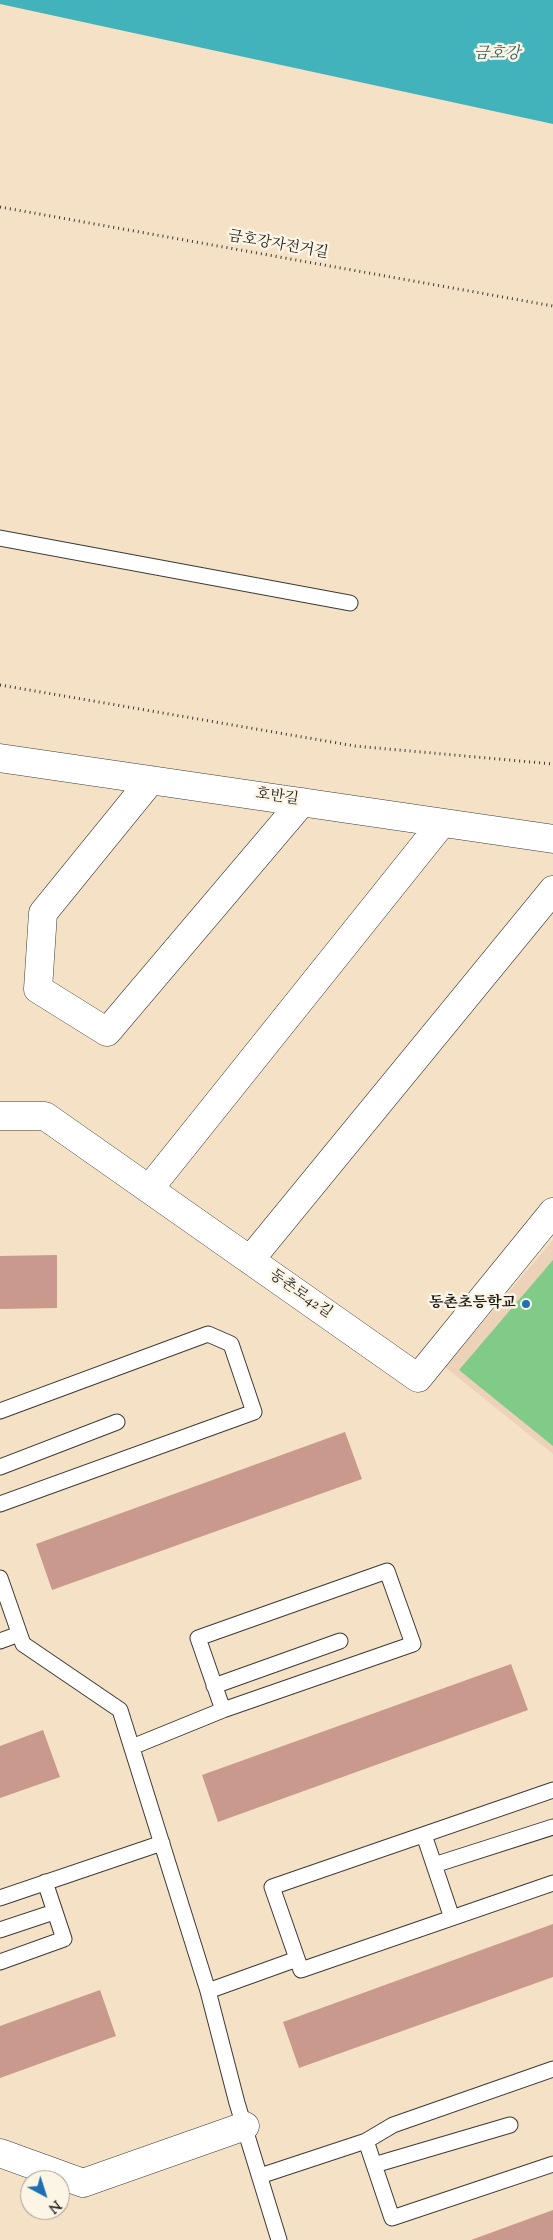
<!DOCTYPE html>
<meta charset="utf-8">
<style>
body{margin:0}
#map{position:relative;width:553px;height:2240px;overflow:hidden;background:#f5e1c5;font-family:"Sorts Mill Goudy",serif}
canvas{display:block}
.north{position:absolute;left:20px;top:2170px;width:50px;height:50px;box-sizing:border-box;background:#fcf5e5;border:1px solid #a29e95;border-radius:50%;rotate:140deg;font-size:14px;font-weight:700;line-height:20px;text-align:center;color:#1c1c1c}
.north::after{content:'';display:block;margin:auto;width:18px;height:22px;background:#1f6fb2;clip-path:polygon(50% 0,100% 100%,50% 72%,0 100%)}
</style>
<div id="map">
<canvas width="553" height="2240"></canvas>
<div class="north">N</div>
</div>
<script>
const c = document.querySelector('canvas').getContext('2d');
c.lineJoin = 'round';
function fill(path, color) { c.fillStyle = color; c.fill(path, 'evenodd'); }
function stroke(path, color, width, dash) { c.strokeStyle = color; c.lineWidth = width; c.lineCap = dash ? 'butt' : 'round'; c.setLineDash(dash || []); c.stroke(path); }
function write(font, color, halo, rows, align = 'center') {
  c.font = font + ' "Sorts Mill Goudy","Noto Serif KR",serif'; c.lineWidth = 5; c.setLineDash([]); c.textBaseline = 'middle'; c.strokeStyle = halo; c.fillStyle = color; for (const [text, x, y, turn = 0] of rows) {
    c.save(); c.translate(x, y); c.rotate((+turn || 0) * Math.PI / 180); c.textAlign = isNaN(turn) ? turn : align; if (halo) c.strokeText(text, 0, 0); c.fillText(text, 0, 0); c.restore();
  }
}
fill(new Path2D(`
 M 553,1240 L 553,1454 L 445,1367 Z`), '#ebd2b8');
fill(new Path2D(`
 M 553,1260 L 553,1446 L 459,1370 Z`), '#81cb88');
fill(new Path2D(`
 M 0,0 L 553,0 L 553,124 L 0,4 Z`), '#43b3bb');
fill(new Path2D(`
 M 57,1255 L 57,1308 L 0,1309 L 0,1256 Z
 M 345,1432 L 362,1479 L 52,1590 L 36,1544 Z
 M 511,1664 L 528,1710 L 218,1822 L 202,1775 Z
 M 43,1730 L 60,1777 L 0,1798 L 0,1746 Z
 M 553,1924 L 553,1977 L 299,2068 L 283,2022 Z
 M 100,1990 L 116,2036 L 0,2078 L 0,2026 Z
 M 553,2210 L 553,2240 L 471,2240 Z`), '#c9998d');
const lane = new Path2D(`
 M 0,538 L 350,603
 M 0,1411 L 208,1334 L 231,1344 L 254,1412 L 0,1504
 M 0,1467 L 117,1422
 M 0,1578 L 23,1644 L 120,1710 L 208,1991 L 237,2103 L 279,2240
 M 0,1641 L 19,1634
 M 214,1686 L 340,1641
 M 132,1747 L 223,1710 L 198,1638 L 387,1571 L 413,1644 L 223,1710
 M 553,1790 L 272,1887 L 301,1970 L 553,1883
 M 424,1835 L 452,1918
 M 434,1865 L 553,1827
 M 0,1898 L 162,1843
 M 0,1930 L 54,1912
 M 0,1962 L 64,1939 L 45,1882
 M 208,1991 L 297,1959
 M 366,2141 L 392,2218 L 553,2164
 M 374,2165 L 510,2125
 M 260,2176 L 366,2141 L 393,2125 L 553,2069`);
const street = new Path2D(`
 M 0,758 L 553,839
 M 151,780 L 43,913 L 38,989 L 107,1032 L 302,802
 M 0,1116 L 45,1116 L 418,1378 L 553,1212
 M 149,1189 L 442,823
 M 250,1260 L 553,890
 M 0,2153 L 83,2183 L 245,2126`);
stroke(lane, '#3d3a35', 17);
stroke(street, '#3d3a35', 29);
stroke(new Path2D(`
 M 0,207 L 553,306
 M 0,685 L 355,746 L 553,764`), '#3d3a35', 3, [1, 4]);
stroke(lane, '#fff', 15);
stroke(street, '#fff', 28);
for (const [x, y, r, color] of [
 [526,1304,5,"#1f6fb2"]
]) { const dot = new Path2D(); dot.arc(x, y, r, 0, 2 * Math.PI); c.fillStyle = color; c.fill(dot); stroke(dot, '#fcf5e5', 2); }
write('15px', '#1c1c1c', '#fcf5e5', [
 ["금호강자전거길",278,246,10],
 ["호반길",277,798,8],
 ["동촌로42길",300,1295,35]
]);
write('bold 15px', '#1c1c1c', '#fcf5e5', [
 ["동촌초등학교",516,1304]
], 'right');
write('italic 16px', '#2e6064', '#fcf5e5', [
 ["금호강",497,55]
]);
</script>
